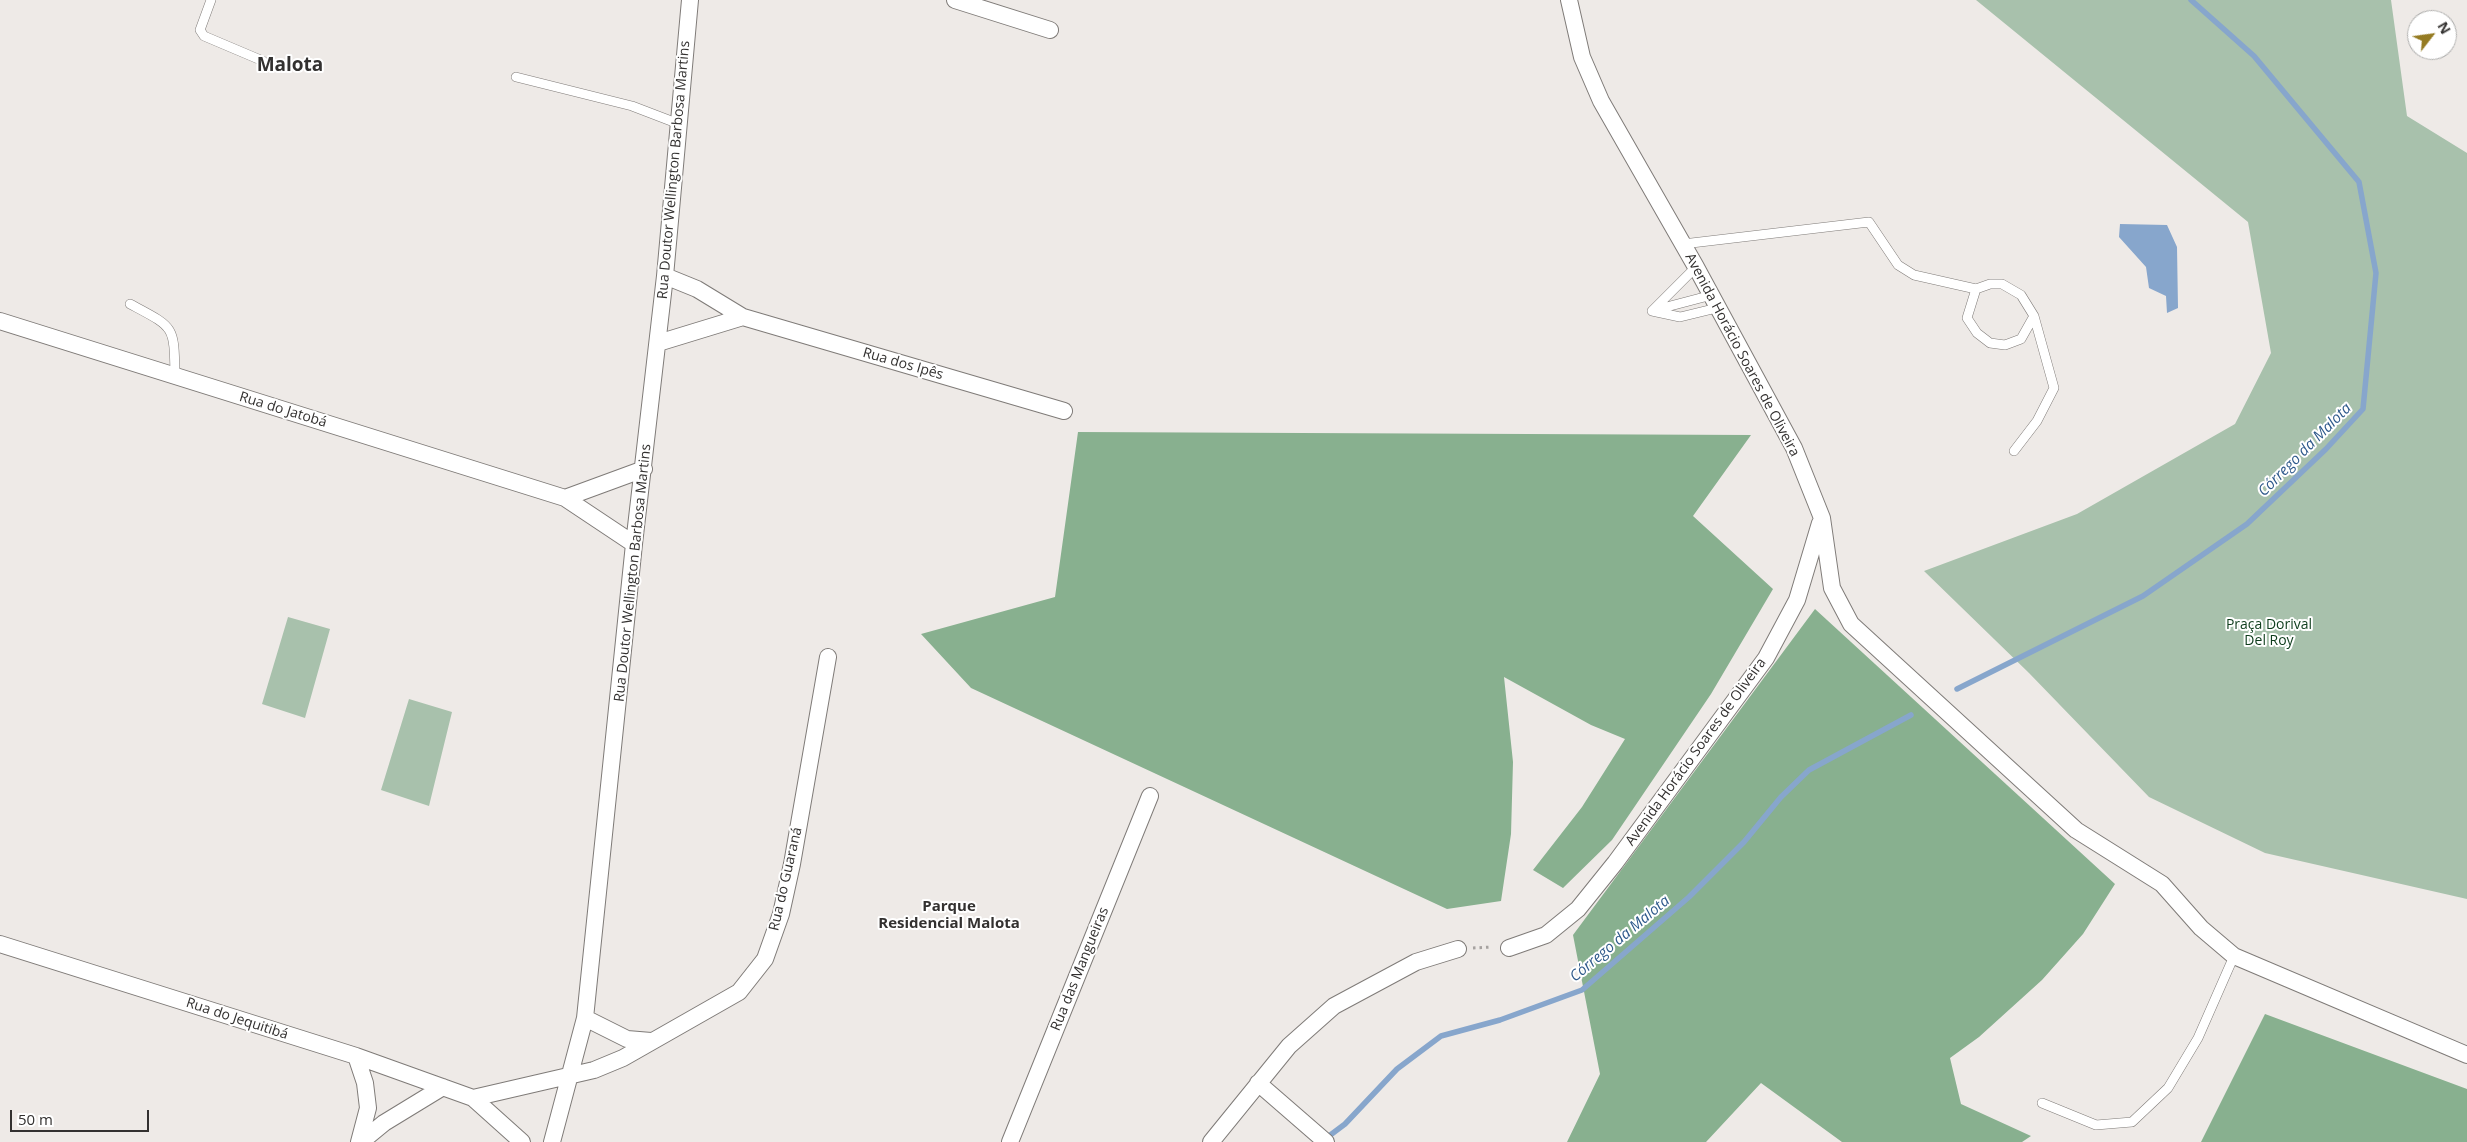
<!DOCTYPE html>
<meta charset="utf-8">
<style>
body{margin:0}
#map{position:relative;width:2467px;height:1142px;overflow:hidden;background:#eeeae7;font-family:"Open Sans",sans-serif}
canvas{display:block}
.north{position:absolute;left:2407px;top:10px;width:50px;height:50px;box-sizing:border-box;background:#fff;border:1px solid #adadac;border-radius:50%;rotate:60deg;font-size:14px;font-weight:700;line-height:20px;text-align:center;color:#333130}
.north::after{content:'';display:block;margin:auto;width:18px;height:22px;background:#957b22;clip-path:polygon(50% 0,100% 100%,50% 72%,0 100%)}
.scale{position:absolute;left:10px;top:1110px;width:139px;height:22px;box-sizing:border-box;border:2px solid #333130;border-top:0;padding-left:6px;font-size:15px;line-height:18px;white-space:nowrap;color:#333130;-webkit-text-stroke:4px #fff;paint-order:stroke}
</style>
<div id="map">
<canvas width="2467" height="1142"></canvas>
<div class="north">N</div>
<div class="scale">50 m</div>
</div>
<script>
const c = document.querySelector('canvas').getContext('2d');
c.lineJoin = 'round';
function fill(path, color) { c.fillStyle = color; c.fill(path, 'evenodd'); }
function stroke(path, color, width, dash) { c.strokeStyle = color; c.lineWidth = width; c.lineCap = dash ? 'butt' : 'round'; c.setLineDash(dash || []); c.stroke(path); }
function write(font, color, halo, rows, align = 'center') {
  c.font = font + ' "Open Sans",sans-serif'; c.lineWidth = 4; c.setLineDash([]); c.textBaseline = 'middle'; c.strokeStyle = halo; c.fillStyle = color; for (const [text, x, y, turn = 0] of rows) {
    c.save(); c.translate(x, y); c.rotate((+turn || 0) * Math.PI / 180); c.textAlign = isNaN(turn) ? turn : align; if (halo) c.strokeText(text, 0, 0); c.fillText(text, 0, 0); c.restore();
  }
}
fill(new Path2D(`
 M 1976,0 L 2391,0 L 2407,116 L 2467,153 L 2467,899 L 2265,853 L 2149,797 L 2029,673 L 1924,571 L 2077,514 L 2235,424 L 2271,353 L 2248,222 Z
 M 288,617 L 330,629 L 305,718 L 262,704 Z
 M 409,699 L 452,712 L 429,806 L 381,790 Z`), '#a8c1ac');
fill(new Path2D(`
 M 1078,432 L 1751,435 L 1693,516 L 1773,589 L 1711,694 L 1612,840 L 1563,888 L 1533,870 L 1582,807 L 1625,739 L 1591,725 L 1504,677 L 1513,762 L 1511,834 L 1501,901 L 1447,909 L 971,688 L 921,634 L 1055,597 Z
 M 1815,609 L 2115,884 L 2083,934 L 2042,980 L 1979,1037 L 1950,1058 L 1961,1104 L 2031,1136 L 2022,1142 L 1842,1142 L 1761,1083 L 1706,1142 L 1567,1142 L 1600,1074 L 1573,935 Z
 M 2265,1014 L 2467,1089 L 2467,1142 L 2201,1142 Z`), '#88b08f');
fill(new Path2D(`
 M 2120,224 L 2167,225 L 2177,247 L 2178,308 L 2167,313 L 2166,296 L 2149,288 L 2146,267 L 2119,237 Z`), '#87a6cc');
stroke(new Path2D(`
 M 1957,689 L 2143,596 L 2247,524 L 2326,449 L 2363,409 L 2376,273 L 2359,182 L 2254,56 L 2191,0
 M 1325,1139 L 1345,1124 L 1397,1069 L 1441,1036 L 1500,1020 L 1582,990 L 1689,897 L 1744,842 L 1781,797 L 1809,770 L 1911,715`), '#87a6cc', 5.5);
const lane = new Path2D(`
 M 211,0 L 200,30 L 204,36 L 263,61
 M 516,77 L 632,106 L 679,124
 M 1683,244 L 1869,222 L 1898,265 L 1914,275 L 1976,289 L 1990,284 L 2002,284 L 2021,295 L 2034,316 L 2054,388 L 2037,421 L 2014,451
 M 1976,289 L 1967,318 L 1977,333 L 1990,343 L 2005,345 L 2021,339 L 2034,316
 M 130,304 C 175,328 174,325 175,376
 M 1655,310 L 1712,295
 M 1652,311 L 1680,317 L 1717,308
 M 1652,311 L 1696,267
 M 2042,1103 L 2096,1125 L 2132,1122 L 2168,1088 L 2198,1038 L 2234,956`);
const street = new Path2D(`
 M 955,0 L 1050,30
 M 1569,0 L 1582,57 L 1601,101 L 1696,267 L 1794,448 L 1822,518 L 1832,588 L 1851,624 L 2076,830 L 2162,884 L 2201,928 L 2234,956 L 2467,1055
 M 665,276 L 697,289 L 743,317 L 1064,411
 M 0,321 L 565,498 L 634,544
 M 658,343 L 743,317
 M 565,498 L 644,469
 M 0,944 L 356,1056 L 473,1098 L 522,1142
 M 1509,948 L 1546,935 L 1578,909 L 1615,863 L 1766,658 L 1797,600 L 1820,523
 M 585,1018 L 627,1039 L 651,1041
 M 356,1056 L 365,1083 L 368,1108 L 359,1142
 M 1258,1083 L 1326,1142
 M 473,1098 L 594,1070 L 623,1058 L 739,992 L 765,959 L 781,914 L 792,864 L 828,657
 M 361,1142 L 384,1123 L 443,1087
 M 552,1142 L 585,1018 L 634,544 L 665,276 L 690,0
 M 1010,1142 L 1150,796
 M 1211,1142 L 1289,1046 L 1334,1006 L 1416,962 L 1458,949`);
stroke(lane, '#7f7b78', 10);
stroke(street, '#7f7b78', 18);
stroke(new Path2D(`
 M 1473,948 L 1492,947`), '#a6a2a0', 3, [2.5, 4]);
stroke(lane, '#fff', 9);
stroke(street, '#fff', 16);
write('14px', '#333130', '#fff', [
 ["Rua Doutor Wellington Barbosa Martins",674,170,-85],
 ["Avenida Horácio Soares de Oliveira",1742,355,62],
 ["Rua dos Ipês",903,364,16],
 ["Rua do Jatobá",283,410,17],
 ["Rua Doutor Wellington Barbosa Martins",633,573,-84],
 ["Avenida Horácio Soares de Oliveira",1696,752,-54],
 ["Rua do Guaraná",786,879,-77],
 ["Rua das Mangueiras",1080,969,-68],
 ["Rua do Jequitibá",237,1019,18]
]);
write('14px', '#0e3d1c', '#fff', [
 ["Praça Dorival",2269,625],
 ["Del Roy",2269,641]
]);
write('italic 15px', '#2e598b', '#fff', [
 ["Córrego da Malota",2305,450,-45],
 ["Córrego da Malota",1620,939,-40]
]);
write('bold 15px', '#333130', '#fff', [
 ["Parque",949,907],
 ["Residencial Malota",949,924]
]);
write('bold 19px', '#333130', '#fff', [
 ["Malota",290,66]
]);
</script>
